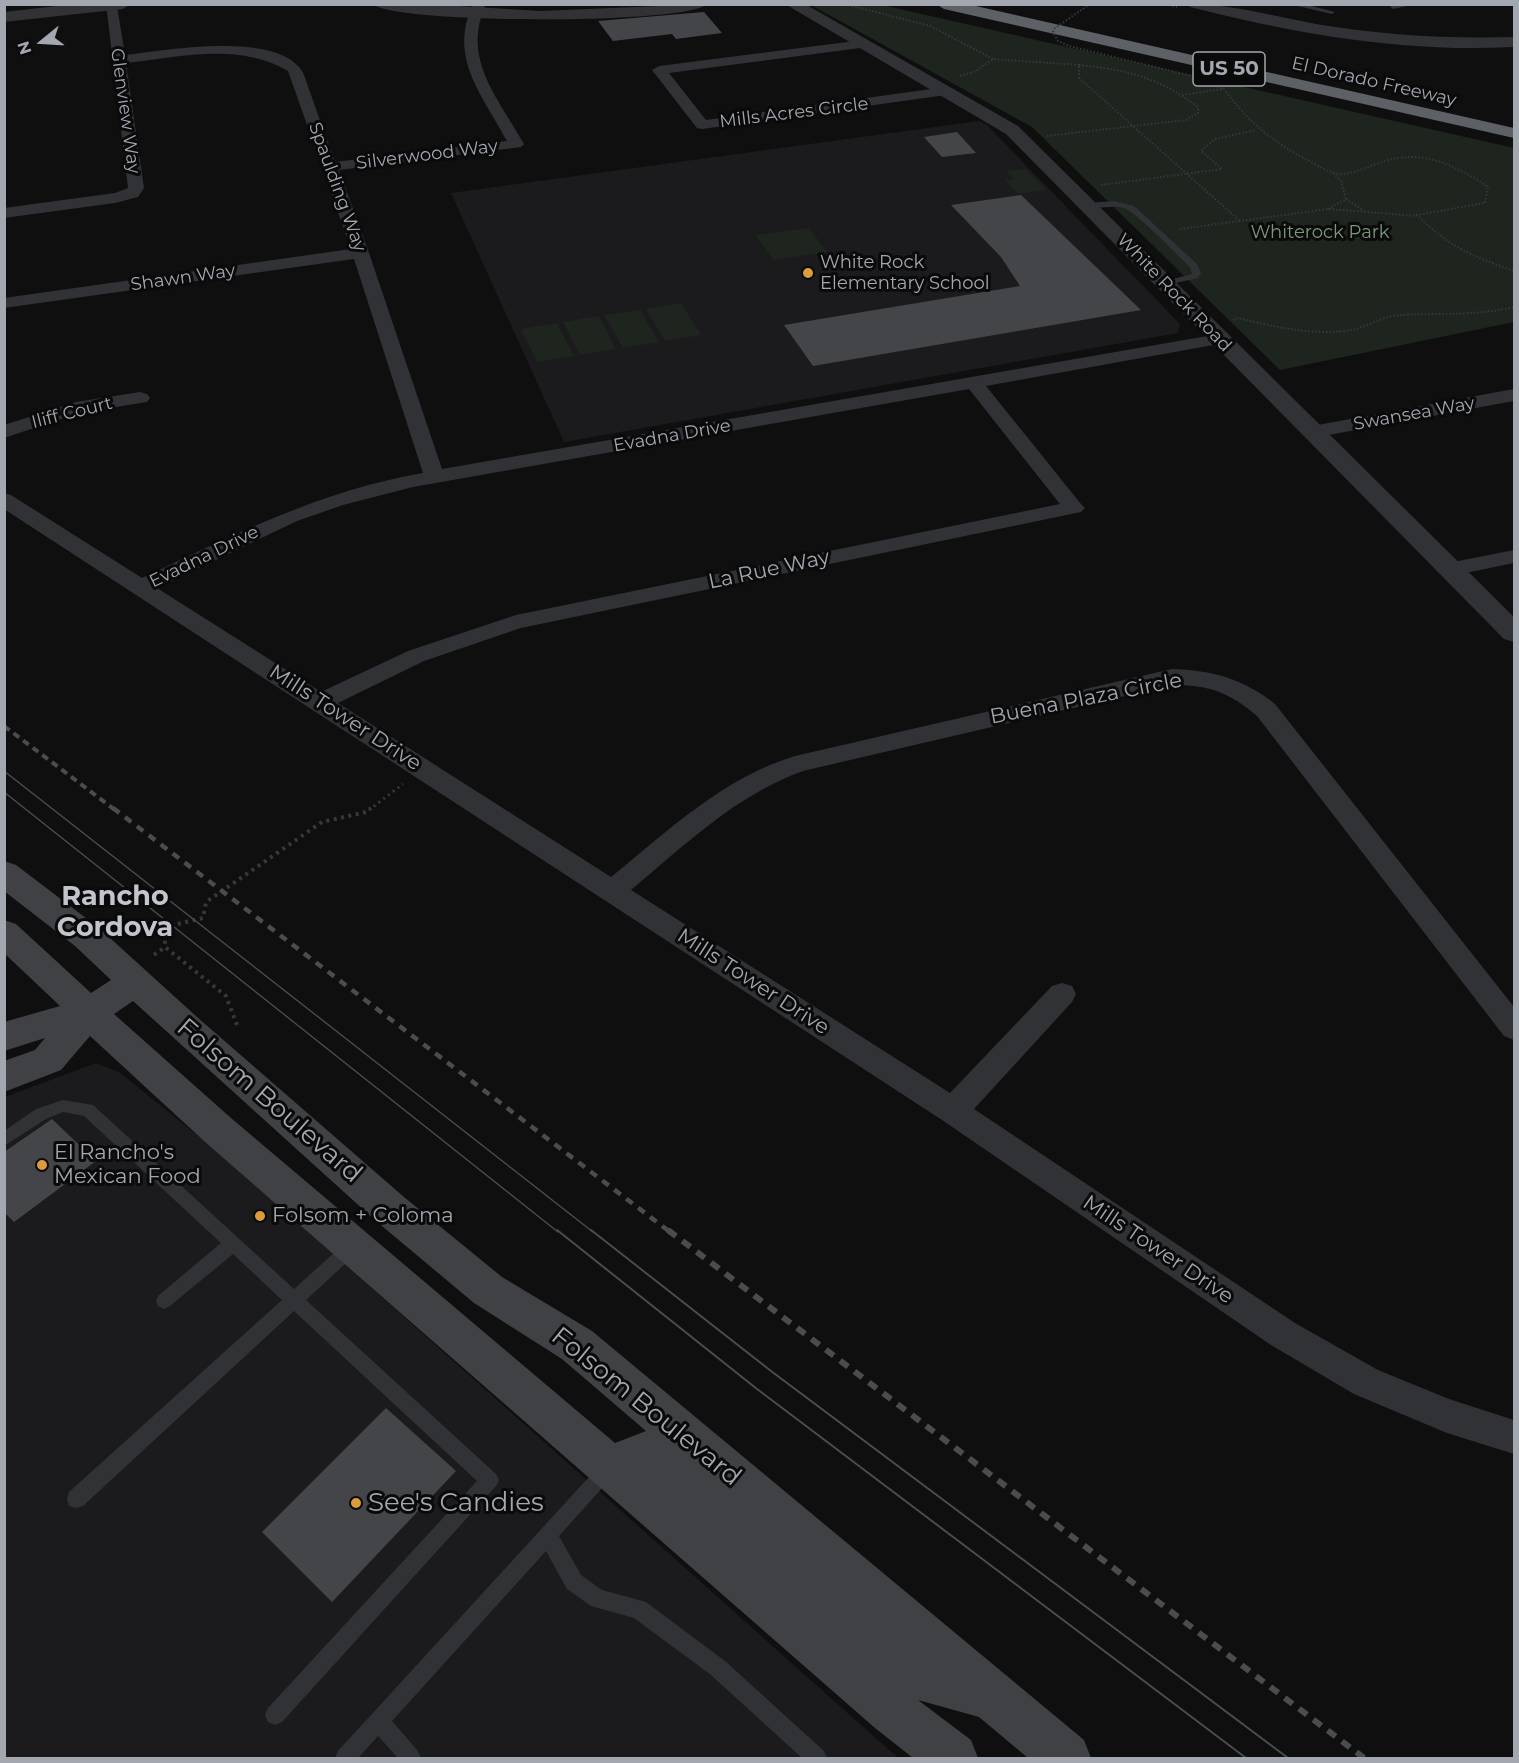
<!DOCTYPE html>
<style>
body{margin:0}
#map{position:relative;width:1519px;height:1763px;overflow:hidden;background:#0f0f10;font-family:Montserrat,sans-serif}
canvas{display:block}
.frame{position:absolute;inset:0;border:6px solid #a2a7b0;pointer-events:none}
.north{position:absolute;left:12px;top:12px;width:60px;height:60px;-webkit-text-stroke:4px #0a0a0b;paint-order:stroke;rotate:252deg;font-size:16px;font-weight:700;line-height:24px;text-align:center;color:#a2a7b0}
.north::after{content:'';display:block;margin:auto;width:21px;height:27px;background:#a2a7b0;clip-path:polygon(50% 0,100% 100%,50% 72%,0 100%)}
</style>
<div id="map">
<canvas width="1519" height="1763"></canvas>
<div class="frame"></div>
<div class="north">N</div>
</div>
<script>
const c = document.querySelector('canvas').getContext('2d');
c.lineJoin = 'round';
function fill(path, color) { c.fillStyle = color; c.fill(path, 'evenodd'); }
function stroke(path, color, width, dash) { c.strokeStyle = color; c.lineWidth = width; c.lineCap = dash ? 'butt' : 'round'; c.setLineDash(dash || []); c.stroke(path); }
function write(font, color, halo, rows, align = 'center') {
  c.font = font + ' Montserrat,sans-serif'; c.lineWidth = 6; c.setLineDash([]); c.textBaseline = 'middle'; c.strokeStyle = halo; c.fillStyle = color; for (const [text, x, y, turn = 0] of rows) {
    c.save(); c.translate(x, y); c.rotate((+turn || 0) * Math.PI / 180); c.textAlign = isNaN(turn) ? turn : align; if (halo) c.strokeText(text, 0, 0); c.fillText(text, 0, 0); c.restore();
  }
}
fill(new Path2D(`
 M 979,121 L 987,125 L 1180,324 L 1178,333 L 564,442 L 451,193 Z
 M 96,1063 L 119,1072 L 235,1166 L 898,1758 L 5,1758 L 5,1097 Z`), '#1b1b1d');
fill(new Path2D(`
 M 811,5 L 882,5 L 1514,148 L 1514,322 L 1280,370 L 1032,127 Z
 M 1026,169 L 1046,190 L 1018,194 L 1005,180 L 1013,179 L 1006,171 Z
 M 809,228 L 827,252 L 774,260 L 755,235 Z
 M 681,303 L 701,335 L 665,341 L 646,309 Z
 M 640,310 L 659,342 L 623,348 L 604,315 Z
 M 599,316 L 616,349 L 580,355 L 563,322 Z
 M 557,323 L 574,356 L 537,362 L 521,329 Z`), '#1e241e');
fill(new Path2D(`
 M 704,12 L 722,33 L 676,39 L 672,34 L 613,41 L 598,21 Z
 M 957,132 L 976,153 L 942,157 L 924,137 Z
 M 1021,195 L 1141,310 L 813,366 L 784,325 L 1020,286 L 1001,257 L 951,205 Z
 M 52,1119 L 96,1161 L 14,1222 L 4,1212 L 4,1152 Z
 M 386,1408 L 456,1471 L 332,1602 L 262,1532 Z`), '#434548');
stroke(new Path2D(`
 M 845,4 L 930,26 L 993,59
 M 1166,4 L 1177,7
 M 1079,65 C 1127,70 1158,77 1198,107 L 1198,113 L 1186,120 L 1133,126 L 1079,78 Z
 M 960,76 L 976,71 L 993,59 L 1079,65
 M 1182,95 L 1224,89 C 1250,124 1273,142 1311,162 C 1321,167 1330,174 1341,174 C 1357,173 1371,165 1385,161 C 1424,149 1456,166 1488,187 L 1485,203 L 1417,215 C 1449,247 1472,256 1514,271
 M 1047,136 L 1133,126 L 1240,221
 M 1101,185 L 1222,169 L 1201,151 L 1215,139 L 1256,130
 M 1346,199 L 1364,211
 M 1328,209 L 1346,199 L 1341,181 L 1333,173
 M 1180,229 L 1328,209 L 1417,216
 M 1233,320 L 1238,318 C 1275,327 1314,336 1352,330 C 1368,327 1382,316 1400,315 C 1438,313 1476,316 1514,307`), '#37383c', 2, [1.5, 2]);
stroke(new Path2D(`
 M 369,810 L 403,784`), '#37383c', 3, [2, 4]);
stroke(new Path2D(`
 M 154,955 L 165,947
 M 237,1025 L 226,996 L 165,947 L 165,927 L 203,918 L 206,902 L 322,822 L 366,812 L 371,808`), '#37383c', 4, [3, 4.5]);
fill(new Path2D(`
 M 1289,4 L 1304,4 L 1335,12 L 1332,14 Z
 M 1388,4 L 1417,4 L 1393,9 Z
 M 1114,201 L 1134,206 L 1197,264 L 1201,273 L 1198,278 L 1162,286 L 1162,282 L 1192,274 L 1190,267 C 1177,255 1139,215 1126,209 C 1113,203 1095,212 1084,205 L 1088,203 Z
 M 63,1100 L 93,1105 L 294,1289 L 345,1243 L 351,1241 L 357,1243 L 359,1248 L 357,1253 L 306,1300 L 496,1474 L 499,1480 L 496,1486 L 282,1722 L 275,1725 L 268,1722 L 265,1715 L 268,1708 L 477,1481 L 294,1311 L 83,1506 L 76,1508 L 69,1506 L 67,1499 L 69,1492 L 282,1300 L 233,1254 L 170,1306 L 164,1309 L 158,1306 L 156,1301 L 158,1296 L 221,1243 L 84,1116 L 63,1112 L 46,1119 L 4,1146 L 4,1131 L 36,1109 Z
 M 606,1462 L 612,1465 L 615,1471 L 612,1477 L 559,1536 L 581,1575 L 602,1590 L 646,1602 L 725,1661 L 824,1751 L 827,1758 L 802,1758 L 711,1675 L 634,1618 L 591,1606 L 567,1589 L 546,1551 L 392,1721 L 418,1751 L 421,1758 L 398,1758 L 378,1736 L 358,1758 L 335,1758 L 338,1751 L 600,1465 Z`), '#313235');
fill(new Path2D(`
 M 106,4 L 117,6 L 125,55 C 166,50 269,32 299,67 C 305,73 307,85 310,92 C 318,115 327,139 335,162 L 507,141 C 482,94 448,58 473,4 L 486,4 C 461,59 498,97 524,144 L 521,147 L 339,170 L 369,253 L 442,469 L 1219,334 L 1225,335 L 1228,339 L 1225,343 L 1219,344 L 986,386 L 1081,504 L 1085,508 L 1081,512 L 521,628 L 424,661 L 338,703 L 611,877 C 669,830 723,778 795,756 L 1172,669 C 1212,670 1244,679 1275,704 L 1514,1007 L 1514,1040 L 1504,1036 L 1257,716 C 1229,692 1209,685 1172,685 L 803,771 C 736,795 685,845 631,890 L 950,1093 L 1052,986 L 1062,983 L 1072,986 L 1076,994 L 1072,1002 L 974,1109 L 1295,1323 L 1378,1370 L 1449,1399 L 1514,1420 L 1514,1454 L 1447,1433 L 1354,1394 L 1271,1345 L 942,1120 L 4,509 L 4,493 L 11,495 L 142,578 C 234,535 322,490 423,473 L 354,259 L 4,308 L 4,298 L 351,249 L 288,71 C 239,42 179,57 126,63 L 144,188 L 138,197 L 115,203 L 4,218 L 4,208 L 115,193 L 128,188 ZM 969,389 L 1060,504 L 516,615 L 408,651 L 321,692 L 157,588 L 297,521 L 343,505 L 413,487 Z
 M 863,40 L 870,44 L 868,47 L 669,73 L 706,120 L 946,87 L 953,91 L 946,95 L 702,129 L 697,128 L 652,70 L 659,66 Z
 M 1514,389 L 1514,401 L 1312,438 L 1305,436 L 1302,432 L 1305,428 L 1312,426 Z
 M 140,392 L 147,394 L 150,398 L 147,402 L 79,413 L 4,438 L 4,425 L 76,402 Z
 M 1514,550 L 1514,563 L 1451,576 L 1443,574 L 1440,569 L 1443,564 Z`), '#313235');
fill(new Path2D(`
 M 75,4 L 131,4 L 123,9 L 4,22 L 4,12 Z
 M 373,4 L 427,4 L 540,11 L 707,4 C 687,25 393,24 373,4 Z
 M 785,4 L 805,4 L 1018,126 L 1514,617 L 1514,642 L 1504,639 L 1006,134 Z
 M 1188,4 C 1232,4 1273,16 1316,24 C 1382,35 1447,39 1514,37 L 1514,47 C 1405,53 1296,34 1190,7 Z`), '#313235');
fill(new Path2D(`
 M 4,861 L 16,865 L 99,928 L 197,1017 L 404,1197 L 502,1277 L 592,1331 L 1084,1740 L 1091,1758 L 1028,1758 L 979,1717 L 918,1700 L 971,1740 L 978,1758 L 913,1758 L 875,1728 L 204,1141 L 90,1036 L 61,1070 L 4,1092 L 4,1061 L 35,1050 L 45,1038 L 4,1051 L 4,1022 L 60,1006 L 4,953 L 4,920 L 16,924 L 91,993 L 111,980 L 75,946 L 4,891 ZM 133,1001 L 376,1221 L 474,1303 L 562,1359 L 646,1431 L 615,1443 L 231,1118 L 114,1014 Z`), '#3f4145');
fill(new Path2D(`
 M 936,4 L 967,4 L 1514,128 L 1514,138 L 944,9 Z`), '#5d6065');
stroke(new Path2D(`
 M 4,771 L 593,1232
 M 4,792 L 558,1232`), '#4a4c50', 1.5);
stroke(new Path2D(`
 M 557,1230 L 757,1389 L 1246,1758
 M 591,1230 L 771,1371 L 1288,1758`), '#4a4c50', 2);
stroke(new Path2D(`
 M 4,726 L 115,810`), '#4a4c50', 4, [7, 5]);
stroke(new Path2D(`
 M 113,808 L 670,1232`), '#4a4c50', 4.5, [8, 7]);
stroke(new Path2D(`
 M 668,1230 L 1364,1758`), '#4a4c50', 6, [10, 8]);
stroke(new Path2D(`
 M 1090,4 L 1055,28 L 1053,32 L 1058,41 L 1069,46 L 1192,76 L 1224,89`), '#37383c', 2, [1.5, 2]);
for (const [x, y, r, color] of [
 [808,273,6,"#dd9c3b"],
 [42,1165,6,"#dd9c3b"],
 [260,1216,6,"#dd9c3b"],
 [356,1503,6,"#dd9c3b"]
]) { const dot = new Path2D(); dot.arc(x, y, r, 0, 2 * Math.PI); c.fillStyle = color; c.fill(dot); stroke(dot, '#0a0a0b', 2); }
write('18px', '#a2a7b0', '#0a0a0b', [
 ["El Dorado Freeway",1374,82,13],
 ["Glenview Way",125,111,82],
 ["Mills Acres Circle",794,113,-7],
 ["Silverwood Way",427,155,-7],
 ["Spaulding Way",337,187,70],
 ["Shawn Way",183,278,-8],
 ["White Rock Road",1174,293,46],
 ["Iliff Court",72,413,-14],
 ["Swansea Way",1414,414,-10],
 ["Evadna Drive",672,436,-10],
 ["Evadna Drive",204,557,-26]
]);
write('18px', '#7a997a', '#0a0a0b', [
 ["Whiterock Park",1320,233]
]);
write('18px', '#a2a7b0', '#0a0a0b', [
 ["White Rock",820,263],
 ["Elementary School",820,284]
], 'left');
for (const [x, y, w] of [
 [1229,69,72]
]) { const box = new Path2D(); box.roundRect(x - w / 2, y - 17, w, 34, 4.5); c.fillStyle = '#0a0a0b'; c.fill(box); stroke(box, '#a2a7b0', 1.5); }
write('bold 20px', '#a2a7b0', null, [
 ["US 50",1229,69]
]);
write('21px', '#a2a7b0', '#0a0a0b', [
 ["La Rue Way",769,570,-12],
 ["Buena Plaza Circle",1086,699,-11],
 ["Mills Tower Drive",345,718,33],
 ["Mills Tower Drive",753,982,33],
 ["Mills Tower Drive",1158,1250,34]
]);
write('21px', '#a2a7b0', '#0a0a0b', [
 ["El Rancho's",54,1153],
 ["Mexican Food",54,1177],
 ["Folsom + Coloma",272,1216]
], 'left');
write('26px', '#a2a7b0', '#0a0a0b', [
 ["Folsom Boulevard",269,1101,41],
 ["Folsom Boulevard",646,1407,39]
]);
write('26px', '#a2a7b0', '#0a0a0b', [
 ["See's Candies",368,1503]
], 'left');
write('bold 27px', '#c2c5cc', '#0a0a0b', [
 ["Rancho",115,897],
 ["Cordova",115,928]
]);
</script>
